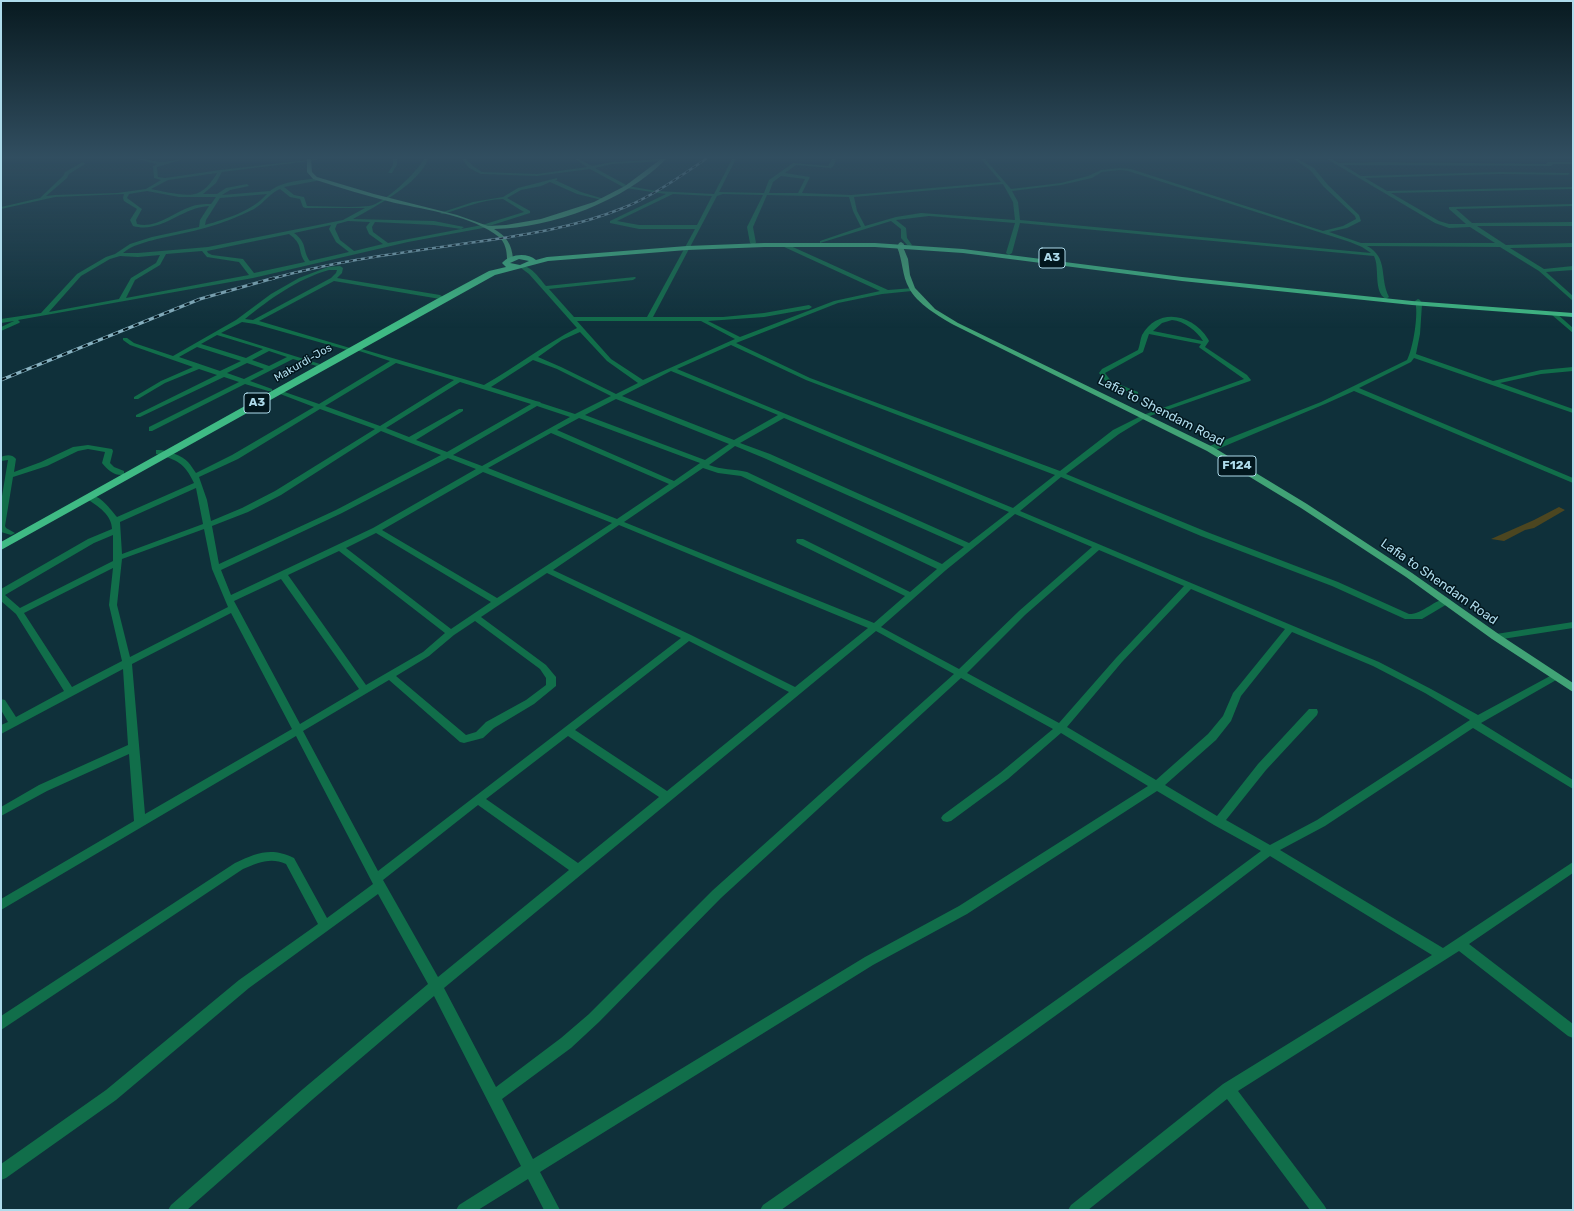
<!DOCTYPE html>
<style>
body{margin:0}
#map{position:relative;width:1574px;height:1211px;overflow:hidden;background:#0f303a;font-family:Rubik,sans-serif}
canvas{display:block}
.frame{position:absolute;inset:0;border:2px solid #aedbeb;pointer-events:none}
</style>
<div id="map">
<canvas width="1574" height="1211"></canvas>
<div class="frame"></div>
</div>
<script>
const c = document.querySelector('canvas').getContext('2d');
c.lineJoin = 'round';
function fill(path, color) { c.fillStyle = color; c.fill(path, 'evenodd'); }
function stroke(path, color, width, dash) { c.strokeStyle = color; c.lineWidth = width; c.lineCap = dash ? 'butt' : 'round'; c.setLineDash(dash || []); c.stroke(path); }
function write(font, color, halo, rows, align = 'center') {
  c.font = font + ' Rubik,sans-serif'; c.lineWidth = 3; c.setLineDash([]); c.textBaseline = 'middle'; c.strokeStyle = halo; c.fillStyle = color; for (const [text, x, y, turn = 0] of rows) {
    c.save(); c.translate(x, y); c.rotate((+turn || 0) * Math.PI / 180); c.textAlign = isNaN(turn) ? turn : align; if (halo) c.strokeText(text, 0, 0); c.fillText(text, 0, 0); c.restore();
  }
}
fill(new Path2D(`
 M 1559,507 L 1565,510 L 1534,528 L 1525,530 L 1504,541 L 1491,539 L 1534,520 Z`), '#4c4620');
fill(new Path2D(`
 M 137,159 L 144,159 L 161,162 L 184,159 L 157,167 L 158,177 L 165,178 L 220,170 L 317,159 L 317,160 L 222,172 L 216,183 L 203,194 L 217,194 L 226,188 L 247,184 L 249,186 L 230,190 L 222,195 L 270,191 C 282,181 304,180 319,178 L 321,180 L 284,187 L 294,195 L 304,197 L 307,206 C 327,206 349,208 369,206 C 384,204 417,172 424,159 L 428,159 C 419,184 376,206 353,219 L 434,221 L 464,227 L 461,229 L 434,225 L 375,222 L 372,227 L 373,232 L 388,243 L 482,225 L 524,212 L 503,199 C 482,199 462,209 442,214 L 440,213 L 473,202 L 503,197 L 518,188 L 557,178 L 557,180 L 555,180 L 581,192 L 604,199 L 602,200 L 577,194 L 550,182 L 541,186 L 521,190 L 507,198 L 530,211 L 530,213 L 483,228 L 408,242 L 253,278 L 18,320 L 20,322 L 19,323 L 1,331 L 1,327 L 14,321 L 1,323 L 1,319 L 41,313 L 77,274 L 106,257 L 115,254 L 130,244 L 152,237 L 199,227 L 200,220 L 209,206 C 182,207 161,234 133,226 L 130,220 L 137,209 L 124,201 L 123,198 L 124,194 L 55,197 L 1,209 L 1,207 L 40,198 L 63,176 L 65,172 L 83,162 L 85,164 L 69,174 L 67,178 L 46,196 L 55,195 L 117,193 L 146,189 L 161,180 L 154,178 L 153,166 L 157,164 ZM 217,173 C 213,180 206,190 198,193 C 188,198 162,191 151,189 L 168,180 ZM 280,189 L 290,197 L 300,199 L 303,207 L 305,208 L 365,208 L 343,220 L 208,247 L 138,253 L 123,253 C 132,245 146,242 157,239 C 191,232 223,225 254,209 C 264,203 270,193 280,189 ZM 147,191 L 179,197 L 216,197 L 211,204 C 204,204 197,204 190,207 C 173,213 155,229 137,224 L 136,220 L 142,209 L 127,198 L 129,194 ZM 267,194 C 252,211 226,219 205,225 L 206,220 L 220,198 ZM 348,221 L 370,222 L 366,227 L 369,234 L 383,244 L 354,251 L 340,240 L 335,229 L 337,224 ZM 331,225 L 329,229 L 336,242 L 349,252 L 310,261 C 302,251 308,243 294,233 ZM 289,234 C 304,245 297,250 305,262 L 254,273 L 243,259 L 212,255 L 208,253 L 207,251 ZM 202,251 L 207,257 L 239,262 L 249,275 L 126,298 L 135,280 L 160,265 L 166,254 ZM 160,255 L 156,263 L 131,278 L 119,299 L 49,312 L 81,276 L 110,259 L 120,256 L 138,257 Z
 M 393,159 L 397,159 L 397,165 L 392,173 L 388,173 L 393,165 Z
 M 462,159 L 466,159 L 473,166 L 482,172 L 537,174 L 587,167 L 575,159 L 579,159 L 592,166 L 612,162 L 663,159 L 665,161 L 612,164 L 595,168 L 628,186 L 656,191 L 714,194 L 732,159 L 736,159 L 719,192 L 764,193 L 769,180 L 793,163 L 828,166 L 832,159 L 836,159 L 834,165 L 831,168 L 796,165 L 785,173 L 810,177 L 802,193 L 851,195 L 1001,182 L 981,159 L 985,159 L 1011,189 L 1061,183 L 1088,176 L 1101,170 L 1120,168 L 1131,169 L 1323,231 L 1343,226 L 1356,219 L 1355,216 L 1324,187 L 1310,170 L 1294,159 L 1298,159 L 1314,168 L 1328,185 L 1359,215 L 1361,221 L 1347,228 L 1329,232 L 1361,243 L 1495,243 L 1470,227 L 1449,228 L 1435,223 L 1327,159 L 1332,159 L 1339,163 L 1379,162 L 1546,164 L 1548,162 L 1573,162 L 1573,164 L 1553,164 L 1551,166 L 1343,165 L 1361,176 L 1500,172 L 1570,173 L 1568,175 L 1500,174 L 1365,178 L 1387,191 L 1573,187 L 1573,189 L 1391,193 L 1439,221 L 1449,224 L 1466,224 L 1449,209 L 1449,207 L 1451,207 L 1573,204 L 1573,206 L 1456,209 L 1472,223 L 1573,222 L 1573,226 L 1477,226 L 1506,245 L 1573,243 L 1573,247 L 1510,248 L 1544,269 L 1573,266 L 1573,270 L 1546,272 L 1573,296 L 1573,301 L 1539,271 L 1500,247 L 1367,246 C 1389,258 1379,277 1389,297 L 1386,299 C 1373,292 1380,268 1374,256 L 1020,223 L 1012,253 L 1009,255 L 1006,253 L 1015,223 L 929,216 L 896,220 L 906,228 L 907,238 L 912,245 L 909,247 L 901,238 L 901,229 L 891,221 L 820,243 L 820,241 L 861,227 L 853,211 L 849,197 L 767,195 L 753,227 L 756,243 L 753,245 L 750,243 L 747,227 L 763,195 L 723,194 L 717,196 L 653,317 L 723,317 L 764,313 L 809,305 L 812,307 L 809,309 L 764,317 L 708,321 L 740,337 L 834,301 L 880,291 L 782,246 L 782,244 L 784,243 L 888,290 L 914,288 L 915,289 L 912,291 L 882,294 L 838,303 L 736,343 L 810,378 L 1060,471 L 1113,430 L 1143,415 L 1244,379 L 1200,348 L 1199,347 L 1201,344 L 1149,334 L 1143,352 L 1105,373 L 1111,381 L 1138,392 L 1138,394 L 1134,394 L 1107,383 L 1099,373 L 1102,369 L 1138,350 C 1140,345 1140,340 1142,335 C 1159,306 1193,315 1208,339 L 1209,341 L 1205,347 L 1247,375 L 1251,380 L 1250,381 L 1147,417 L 1119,434 L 1066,474 L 1207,532 L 1338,582 L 1409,614 C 1424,614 1438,596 1449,599 L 1450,601 L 1449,603 L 1422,619 L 1405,619 L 1332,586 L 1201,536 L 1061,477 L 1020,511 L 1379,662 L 1431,689 L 1478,715 L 1552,675 L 1558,675 L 1560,677 L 1558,679 L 1481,723 L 1573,780 L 1573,789 L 1473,728 L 1325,826 L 1280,850 L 1443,948 L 1573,862 L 1573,873 L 1469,944 L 1573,1024 L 1573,1038 L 1568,1036 L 1459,951 L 1238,1091 L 1324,1205 L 1327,1210 L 1310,1210 L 1227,1099 L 1088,1210 L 1068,1210 L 1071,1205 L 1223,1084 L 1432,955 L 1270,856 C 1111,979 946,1094 781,1210 L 760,1210 L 763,1205 C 930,1089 1098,973 1261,851 L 1214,825 L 1157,791 L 967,914 L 873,965 L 540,1172 L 560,1210 L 544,1210 L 528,1179 L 478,1210 L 456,1210 L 459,1205 L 521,1166 L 434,996 L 313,1099 L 187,1210 L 168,1210 L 171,1205 L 303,1089 L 428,984 L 378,894 L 249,988 L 116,1100 L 6,1178 L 1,1180 L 1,1164 L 106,1090 L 239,980 L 318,924 L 286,864 C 270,857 258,863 243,869 L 1,1030 L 1,1016 L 235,863 C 257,853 271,847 294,858 L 327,918 L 373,884 L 296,736 L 1,910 L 1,899 L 134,821 L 129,754 L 47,791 L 1,816 L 1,807 L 39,785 L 128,745 L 123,669 L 1,734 L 1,725 L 8,722 L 1,710 L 1,699 L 5,700 L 16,717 L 64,691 L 16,614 L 1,601 L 1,589 L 88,539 L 112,529 C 112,515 98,506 87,499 L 86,497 L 87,495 C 99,493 110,509 117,517 L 194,483 C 184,462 177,460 156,454 L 156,450 C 165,449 182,455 188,462 C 191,465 193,469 196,473 L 232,455 L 314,407 L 275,392 L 275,390 L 279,390 L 319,404 L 390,361 L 350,348 L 347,350 L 255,324 L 242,322 L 221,333 L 320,364 L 317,366 L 293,359 L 250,381 L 272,389 L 272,391 L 268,391 L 245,384 L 152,431 L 149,431 L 149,427 L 239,382 L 224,377 L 140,417 L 136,417 L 136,415 L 217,375 L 199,369 L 165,383 L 138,399 L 134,399 L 134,397 L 161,381 L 193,367 L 130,345 L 123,340 L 123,338 L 127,338 L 134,343 L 173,356 L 236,320 L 271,294 L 299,278 L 328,267 L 340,266 L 343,268 L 342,273 L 337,278 L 440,295 L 443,297 L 440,299 L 334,281 L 259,321 L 350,348 L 355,347 L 484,385 C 516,367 545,344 577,328 L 529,274 L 521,268 L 521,266 C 531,265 540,279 546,286 L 635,277 L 636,278 L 633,280 L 549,289 L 574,317 L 647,317 L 695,229 L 639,229 L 610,223 L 610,221 L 666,194 L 625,188 L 590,169 L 537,176 L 481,174 L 469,168 ZM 1120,170 L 1128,171 L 1350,242 L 1362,247 L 1371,253 L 1020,220 L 1018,202 L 1012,191 L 1061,185 L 1092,178 L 1102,172 ZM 781,176 L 805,179 L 798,193 L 769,193 L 773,182 ZM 1003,184 L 1013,202 L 1015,220 L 921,213 L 896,217 L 865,226 L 857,211 L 854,197 ZM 673,194 L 712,196 L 697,225 L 639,225 L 617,221 ZM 329,270 L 337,270 L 336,273 L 331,278 L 253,320 L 245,319 C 270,299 297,279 329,270 ZM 1172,320 C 1184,321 1197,331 1203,341 L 1153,331 L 1162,323 ZM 577,321 L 701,321 L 735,339 L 643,380 L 611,359 ZM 580,332 L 607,361 L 638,383 L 616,394 L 561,367 L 538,357 L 562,340 ZM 217,335 L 263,349 L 246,358 L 201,344 ZM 731,345 L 806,380 L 1055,475 L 1013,508 L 677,369 ZM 197,347 L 241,361 L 220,371 L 179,357 ZM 269,351 L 287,357 L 269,366 L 252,360 ZM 533,360 L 557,369 L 611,396 L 575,414 L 541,403 L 540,402 L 536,401 L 491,387 ZM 247,363 L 264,369 L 244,379 L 227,373 ZM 396,363 L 454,380 L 380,426 L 325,406 ZM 671,371 L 778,415 L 734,440 L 622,396 ZM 460,382 L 531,404 L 447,452 L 416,440 L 463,411 L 463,409 L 459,409 L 409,437 L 386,428 ZM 616,399 L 729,444 L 705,460 L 585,415 ZM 537,406 L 570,417 L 482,466 L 453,455 ZM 320,409 L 375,429 L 275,491 L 242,508 L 211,521 L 207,500 L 199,477 L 238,459 ZM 579,418 L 700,463 L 674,481 L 557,430 ZM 784,418 L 1009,512 L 969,543 L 770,454 L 740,443 ZM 381,431 L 441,455 L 336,510 L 219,564 L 212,526 L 248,512 L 281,495 ZM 551,433 L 669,484 L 617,519 L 488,468 ZM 735,446 L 764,458 L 964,547 L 942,564 L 747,472 C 734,469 721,470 709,465 ZM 448,458 L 476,469 L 373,528 L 231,595 L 221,570 L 342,513 ZM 703,468 L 718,473 L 741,476 L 937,569 L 910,592 L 803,539 L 797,539 L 796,541 L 797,543 L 905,596 L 874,623 L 624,522 ZM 483,472 L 612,523 L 497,598 L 382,530 ZM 196,488 L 203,524 L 122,554 L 120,522 ZM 1015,514 L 1092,547 L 1019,611 L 959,669 L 881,627 L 946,570 ZM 619,525 L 868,628 L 795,687 L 691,635 L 553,570 ZM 204,529 L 212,569 L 228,607 L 130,657 L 117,605 L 122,559 ZM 376,533 L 491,602 L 451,629 L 346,548 ZM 113,535 L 113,561 L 20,608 L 5,595 L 94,543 ZM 1099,550 L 1184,586 L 1116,658 L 1059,723 L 967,673 L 1025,615 ZM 339,551 L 445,633 L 423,652 L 366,685 L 288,575 ZM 113,568 L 109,605 L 122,661 L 72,687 L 24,613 ZM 547,573 L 681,638 L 378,871 L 303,731 L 389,680 L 460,742 L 464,743 L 483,738 L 494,728 L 534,704 L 556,686 L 556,677 L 546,665 L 481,617 ZM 281,579 L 359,689 L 300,724 L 234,601 ZM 1191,589 L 1285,629 L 1233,693 L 1223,716 L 1208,734 L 1156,780 L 1067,727 L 1122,662 ZM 231,613 L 292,729 L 145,814 L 132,664 ZM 475,621 L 540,669 L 546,678 L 546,685 L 526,700 L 486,722 L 476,732 L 466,735 L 396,676 L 429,656 L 454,635 ZM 876,631 L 954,674 L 713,890 L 589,1014 L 561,1038 L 496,1087 L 444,988 ZM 1292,632 L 1373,666 L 1425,693 L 1470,720 L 1317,820 L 1270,845 L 1226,820 L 1266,770 L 1317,715 L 1318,712 L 1317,709 L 1309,709 L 1258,764 L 1217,816 L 1165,785 L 1216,740 L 1231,721 L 1241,696 ZM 689,641 L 789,692 L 667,791 L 575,730 ZM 961,678 L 1053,729 L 1000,773 L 943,815 L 941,818 L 943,821 L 947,822 L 951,821 L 1008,779 L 1061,733 L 1148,786 L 959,906 L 865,957 L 533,1159 L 502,1099 L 571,1048 L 599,1022 L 721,898 ZM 568,736 L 659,797 L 578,863 L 486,799 ZM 478,805 L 569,870 L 438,977 L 383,880 Z
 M 1418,299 L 1420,300 L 1422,304 L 1420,334 L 1416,354 L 1493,381 L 1541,370 L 1573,367 L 1573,371 L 1541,374 L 1500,383 L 1573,409 L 1573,413 L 1414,358 L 1411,362 L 1359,388 L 1573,478 L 1573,483 L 1354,391 L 1325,404 L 1213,451 L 1207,451 L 1207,447 L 1321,402 L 1407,360 C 1413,349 1419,313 1415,301 Z
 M 1552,313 L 1556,313 L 1573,328 L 1573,333 L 1552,315 Z
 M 88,445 L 112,449 L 113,451 L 110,463 L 114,467 L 124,471 L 124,475 C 114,476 108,470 102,463 L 105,452 L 88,449 L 78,451 L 47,466 L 13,477 L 5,526 L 6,528 L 15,533 L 11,535 L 1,532 L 1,502 L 8,460 L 1,461 L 1,457 C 6,455 12,454 16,459 L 14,472 L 41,462 L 73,447 Z
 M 1573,622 L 1573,628 L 1496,640 L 1491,637 L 1496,634 Z`), '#116e4a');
fill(new Path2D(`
 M 307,159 L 311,159 L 312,172 L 317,177 L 374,194 L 457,215 L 488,226 L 506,225 L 541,219 L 594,202 L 625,186 L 661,159 L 666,159 C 625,201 552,228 494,229 C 506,236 512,244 513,259 L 510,261 L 507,259 C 507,251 505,242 499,237 C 473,216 427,210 395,203 C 367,196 340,188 313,179 L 307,172 Z
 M 901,242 L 904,244 L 903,247 L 908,259 L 910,275 L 915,288 L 935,309 L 958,323 L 1213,447 L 1307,504 L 1412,573 L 1500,635 L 1573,683 L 1573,692 L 1492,639 L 1406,577 L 1301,508 L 1207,451 L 954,325 C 940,317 916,303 909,288 C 902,276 903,261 897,247 L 899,243 Z`), '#41a376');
fill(new Path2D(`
 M 764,243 L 875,243 L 963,249 L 1182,277 L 1412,301 L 1573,313 L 1573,317 L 1412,305 L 1182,281 L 963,253 L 875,247 L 764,247 L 687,250 L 548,261 L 495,275 L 1,550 L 1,542 L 435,300 L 489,271 L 506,267 L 502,263 C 510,254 527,252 536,260 L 547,257 L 687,246 ZM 519,259 L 529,261 L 520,265 L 510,263 Z`), '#3fba84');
const railFar1 = new Path2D(`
 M 271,279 C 338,260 407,252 476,242 C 526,235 576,227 623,208 C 653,196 679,177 706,159`);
const rail = new Path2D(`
 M 1,380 L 200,299 L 274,278`);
stroke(railFar1, '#88b2c1', 2.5);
stroke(rail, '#88b2c1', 3);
stroke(railFar1, '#02171e', 1.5, [4]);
stroke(rail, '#02171e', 2, [5.5]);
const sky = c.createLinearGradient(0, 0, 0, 328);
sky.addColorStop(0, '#081a20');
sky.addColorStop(0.48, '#314e60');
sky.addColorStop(1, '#314e6000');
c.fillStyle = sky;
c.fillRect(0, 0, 1574, 328);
write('11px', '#aedbeb', '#02171e', [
 ["Makurdi-Jos",303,363,-30]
]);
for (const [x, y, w] of [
 [1052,258,26],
 [257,403,26],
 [1237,466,38]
]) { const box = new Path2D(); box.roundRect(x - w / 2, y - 10, w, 20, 3); c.fillStyle = '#02171e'; c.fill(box); stroke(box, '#aedbeb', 1); }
write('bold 12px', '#aedbeb', null, [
 ["A3",1052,258],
 ["A3",257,403],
 ["F124",1237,466]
]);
write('13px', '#aedbeb', '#02171e', [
 ["Lafia to Shendam Road",1161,411,27],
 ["Lafia to Shendam Road",1439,582,35]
]);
</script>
